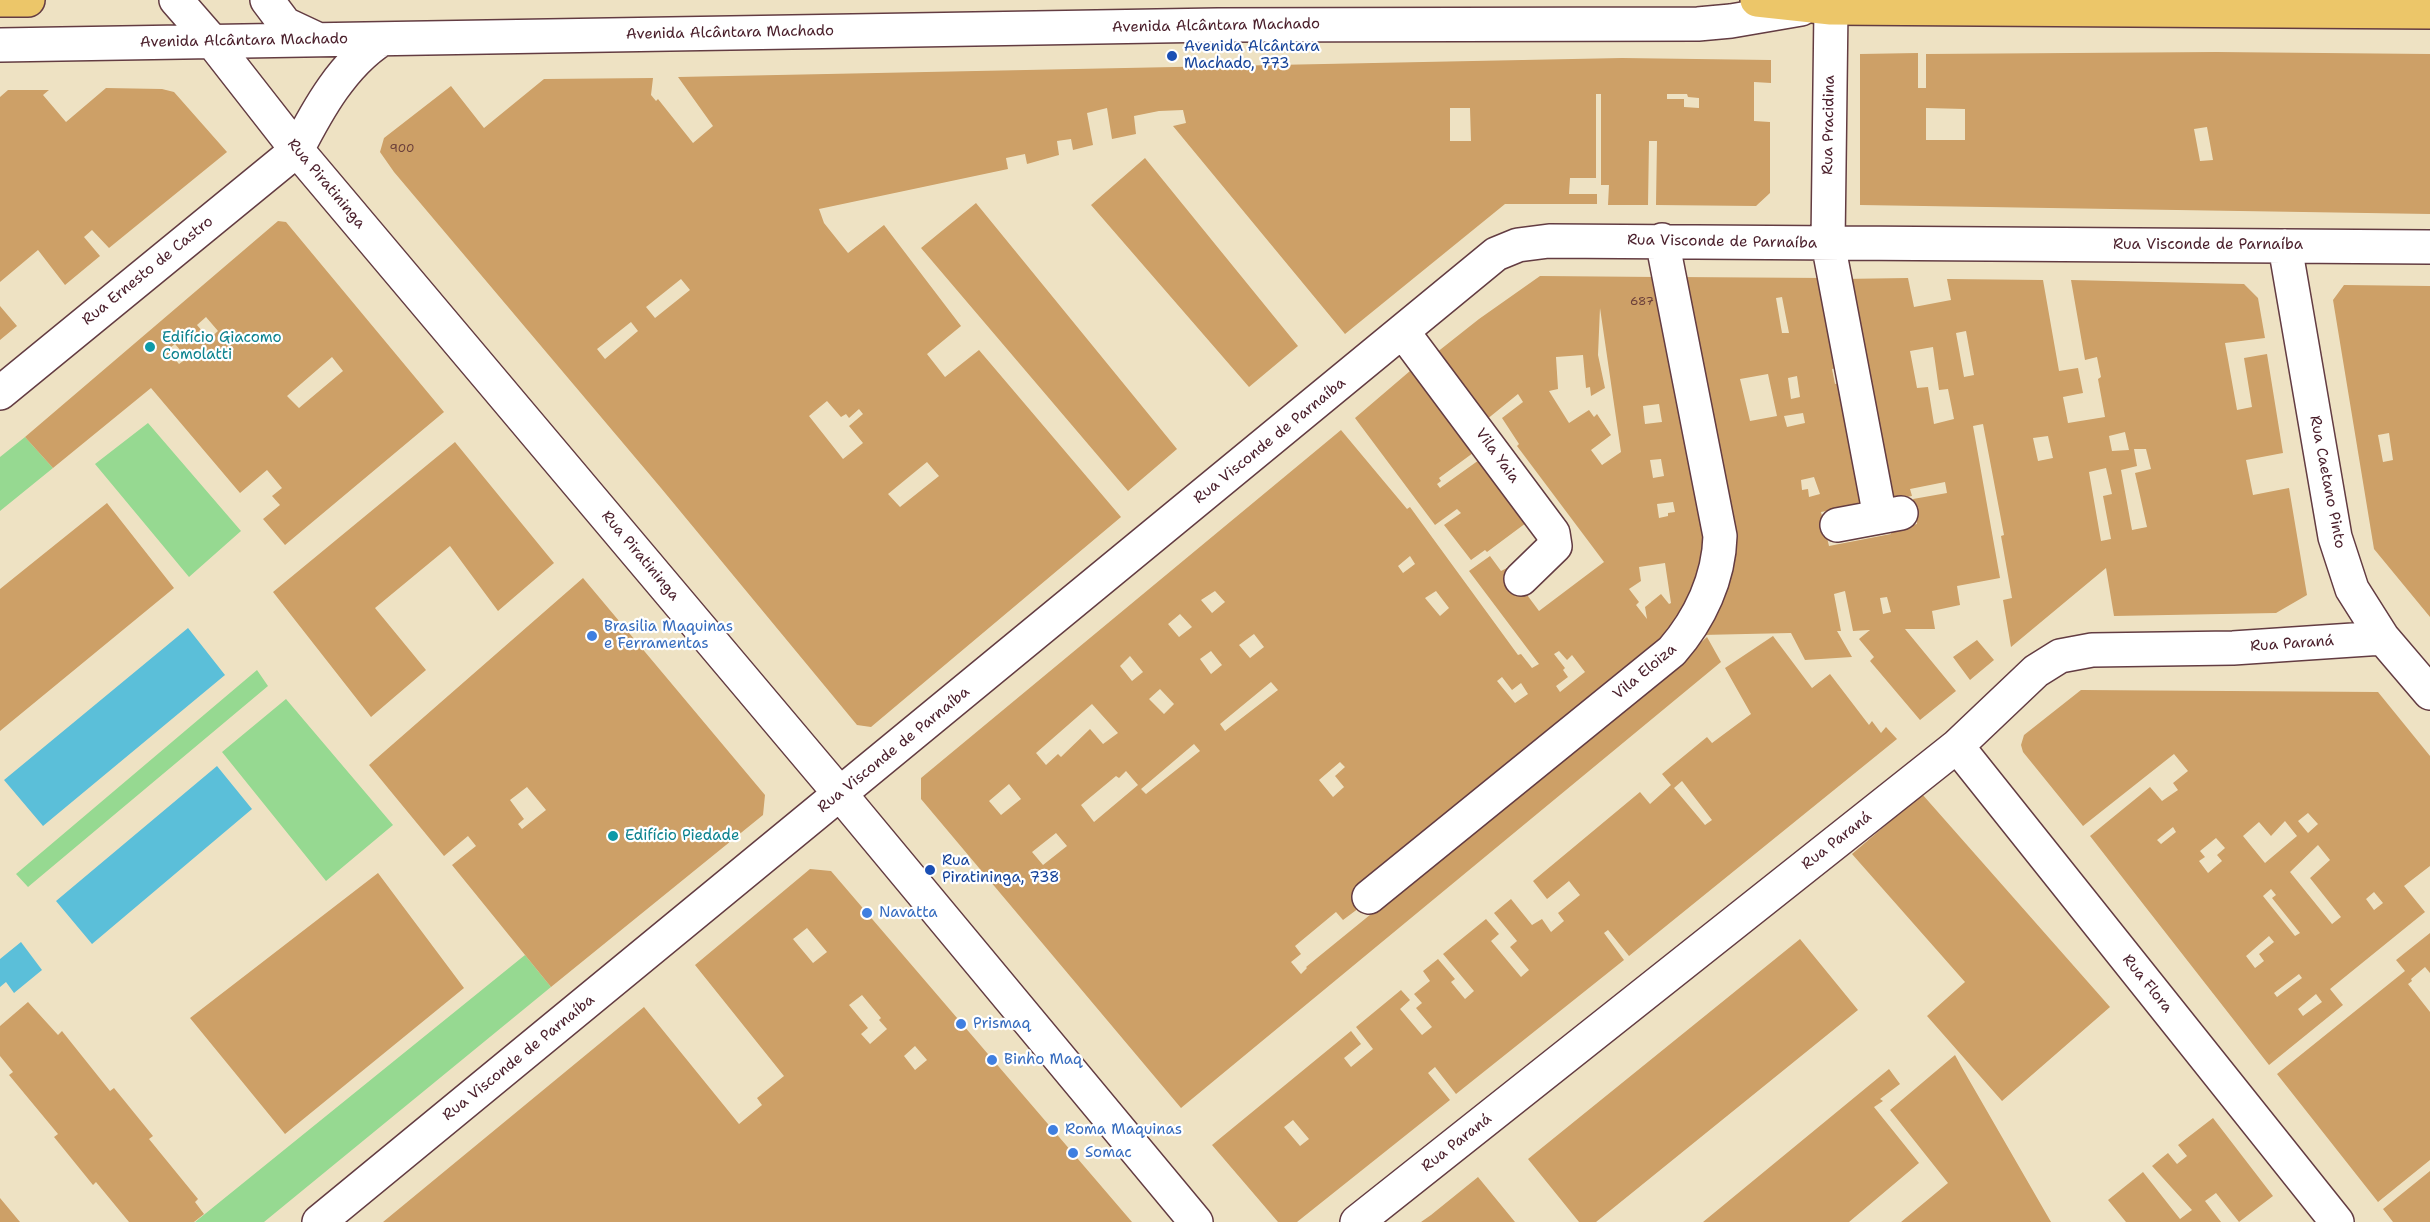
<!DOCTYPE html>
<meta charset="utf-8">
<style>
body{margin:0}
canvas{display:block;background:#eee2c3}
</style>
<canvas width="2430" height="1222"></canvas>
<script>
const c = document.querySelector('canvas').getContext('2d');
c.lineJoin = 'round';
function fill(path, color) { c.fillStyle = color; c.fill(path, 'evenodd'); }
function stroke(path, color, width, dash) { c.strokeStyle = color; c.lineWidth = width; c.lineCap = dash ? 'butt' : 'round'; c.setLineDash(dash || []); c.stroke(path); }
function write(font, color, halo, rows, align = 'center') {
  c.font = font + ' "Shantell Sans",sans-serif'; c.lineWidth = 4.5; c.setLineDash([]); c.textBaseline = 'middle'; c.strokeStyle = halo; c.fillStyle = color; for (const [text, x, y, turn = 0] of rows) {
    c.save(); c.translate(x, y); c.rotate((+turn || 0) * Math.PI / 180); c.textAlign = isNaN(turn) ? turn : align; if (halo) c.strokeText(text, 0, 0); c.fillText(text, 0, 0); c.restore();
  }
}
fill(new Path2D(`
 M 148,423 L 241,531 L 189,577 L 95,464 Z
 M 25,437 L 53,468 L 0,511 L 0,457 Z
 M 257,670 L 268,686 L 28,887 L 16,874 Z
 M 286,699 L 393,825 L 326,881 L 222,752 Z
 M 525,955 L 551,987 L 264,1222 L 195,1222 Z`), '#96d991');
fill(new Path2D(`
 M 188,628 L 225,675 L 43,826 L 4,780 Z
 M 217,766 L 252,809 L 92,944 L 56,901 Z
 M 21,942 L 42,970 L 14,993 L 6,982 L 0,987 L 0,959 Z`), '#5bbfd9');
fill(new Path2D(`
 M 2216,52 L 2430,54 L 2430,214 L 1860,205 L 1860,54 L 1918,53 L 1918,88 L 1926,88 L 1926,54 ZM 1926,108 L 1965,109 L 1965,140 L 1926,140 ZM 2207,127 L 2213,160 L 2200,161 L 2194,129 Z
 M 1622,58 L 1771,60 L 1771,83 L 1754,82 L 1754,121 L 1770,122 L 1770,193 L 1756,206 L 1656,205 L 1657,141 L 1649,141 L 1648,205 L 1608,205 L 1609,185 L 1601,185 L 1601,94 L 1596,94 L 1596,178 L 1570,178 L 1569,194 L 1597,194 L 1597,204 L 1505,204 L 1345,334 L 1173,126 L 1186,123 L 1183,110 L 1159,111 L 1134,116 L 1136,134 L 1112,139 L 1107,108 L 1087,113 L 1093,145 L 1073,150 L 1071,139 L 1057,141 L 1059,155 L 1027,164 L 1025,154 L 1006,158 L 1008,169 L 819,209 L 824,223 L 848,253 L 884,225 L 961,326 L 927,354 L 945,377 L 979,350 L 1121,517 L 871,727 L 857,725 L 661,488 L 394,172 L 380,152 L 384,138 L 451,86 L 484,128 L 544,79 L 653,78 L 651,95 L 656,101 L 658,99 L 693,143 L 713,126 L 678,77 ZM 1667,94 L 1687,94 L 1688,97 L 1699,98 L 1699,108 L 1684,107 L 1684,99 L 1667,99 ZM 1450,108 L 1470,108 L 1471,141 L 1450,141 ZM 681,279 L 690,290 L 655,318 L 646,307 ZM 631,322 L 638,331 L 605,359 L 597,349 ZM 827,401 L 841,417 L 846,414 L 849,418 L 859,409 L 863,414 L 849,426 L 863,443 L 843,459 L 809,416 ZM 927,462 L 939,476 L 900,507 L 888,494 Z
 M 106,88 L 162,89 L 174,92 L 227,152 L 109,248 L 92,230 L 84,237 L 100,256 L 65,285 L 38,250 L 0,282 L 0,97 L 8,90 L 49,90 L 43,95 L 66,122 Z
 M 1145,158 L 1298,346 L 1249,387 L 1091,205 Z
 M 976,203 L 1177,449 L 1128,491 L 921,248 Z
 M 278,221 L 286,222 L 444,412 L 285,545 L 263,519 L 280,505 L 272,496 L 282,488 L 267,470 L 240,493 L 151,388 L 53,468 L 25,437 ZM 206,317 L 218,331 L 209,339 L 197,325 ZM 175,344 L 187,358 L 179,364 L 167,350 ZM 332,357 L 343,371 L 299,408 L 287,396 Z
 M 1540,276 L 1658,277 L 1711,558 L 1677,629 L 1367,902 L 1343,920 L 1336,912 L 1295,946 L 1301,954 L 1291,962 L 1301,974 L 1307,968 L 1306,967 L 1667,673 L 1707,637 L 1721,662 L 1181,1108 L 921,799 L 921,778 L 1341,430 L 1407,509 L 1410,507 L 1518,655 L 1521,654 L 1532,668 L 1539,664 L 1469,571 L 1490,556 L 1501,571 L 1507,568 L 1539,611 L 1604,562 L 1517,446 L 1519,444 L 1502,418 L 1523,402 L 1518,394 L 1486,420 L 1436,353 L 1479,319 ZM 1600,308 L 1621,452 L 1602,465 L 1591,450 L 1611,435 L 1597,414 L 1594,417 L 1589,410 L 1569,423 L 1549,391 L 1558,389 L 1556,357 L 1583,355 L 1586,388 L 1590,387 L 1591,396 L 1605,388 L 1598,355 ZM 1659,404 L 1662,422 L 1645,424 L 1643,406 ZM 1661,459 L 1664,476 L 1653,478 L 1650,460 ZM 1673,502 L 1675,512 L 1668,513 L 1668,516 L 1659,518 L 1657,504 ZM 1410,556 L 1415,564 L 1403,573 L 1398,566 ZM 1665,563 L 1671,603 L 1669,604 L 1661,594 L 1645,607 L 1647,619 L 1636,605 L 1639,602 L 1629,589 L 1641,581 L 1639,567 ZM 1215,591 L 1225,602 L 1212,613 L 1201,600 ZM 1436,591 L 1449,608 L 1440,616 L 1425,598 ZM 1180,614 L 1192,627 L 1179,637 L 1168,624 ZM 1254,634 L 1264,647 L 1250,658 L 1239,645 ZM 1211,651 L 1222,665 L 1211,674 L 1200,659 ZM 1559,651 L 1567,660 L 1572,655 L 1585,672 L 1560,692 L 1556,686 L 1568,677 L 1563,670 L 1565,668 L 1554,654 ZM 1130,656 L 1143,672 L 1132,681 L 1120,666 ZM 1502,677 L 1512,690 L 1521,683 L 1528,694 L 1515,703 L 1497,681 ZM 1271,682 L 1278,690 L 1225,731 L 1220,724 ZM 1160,689 L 1174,704 L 1164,714 L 1149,699 ZM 1092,704 L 1118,733 L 1103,744 L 1090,729 L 1061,757 L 1058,754 L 1046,765 L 1036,753 ZM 1194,744 L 1200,751 L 1146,794 L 1141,789 ZM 1340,762 L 1345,767 L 1335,776 L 1344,787 L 1333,797 L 1319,780 ZM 1126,771 L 1138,785 L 1094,822 L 1081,805 L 1116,776 L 1119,778 ZM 1009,784 L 1021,799 L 1001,815 L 989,801 ZM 1056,833 L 1067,846 L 1043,865 L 1032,852 Z
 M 1677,277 L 1826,278 L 1843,367 L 1832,369 L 1835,384 L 1846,382 L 1870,503 L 1821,512 L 1829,546 L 1891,534 L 1892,529 L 1917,524 L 1913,499 L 1947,493 L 1945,482 L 1910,489 L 1912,496 L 1883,501 L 1841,279 L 1908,278 L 1914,307 L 1951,300 L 1947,279 L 2043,280 L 2059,371 L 2078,368 L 2083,393 L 2063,397 L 2068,423 L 2105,417 L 2098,379 L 2101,377 L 2097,357 L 2085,360 L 2071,280 L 2244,284 L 2258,298 L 2265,338 L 2225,343 L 2237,410 L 2252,407 L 2244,358 L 2267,354 L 2283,453 L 2246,460 L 2253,495 L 2289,488 L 2307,595 L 2276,613 L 2114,616 L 2106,568 L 2011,647 L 2003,600 L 2012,598 L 2001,536 L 2004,535 L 1983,424 L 1973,426 L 2000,578 L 1957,586 L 1960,605 L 1932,611 L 1935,629 L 1905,629 L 1956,691 L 1920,720 L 1870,661 L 1874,657 L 1859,639 L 1870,630 L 1853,631 L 1845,591 L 1834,594 L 1841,631 L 1837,631 L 1852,657 L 1805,660 L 1791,633 L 1701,635 L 1732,559 L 1736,559 ZM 1782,297 L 1789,333 L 1782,333 L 1776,298 ZM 1966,331 L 1974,375 L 1964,377 L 1956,333 ZM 1933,347 L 1939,390 L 1948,389 L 1954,419 L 1934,424 L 1928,387 L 1917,388 L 1910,351 ZM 1768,374 L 1777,416 L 1750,421 L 1740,379 ZM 1797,376 L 1800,397 L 1791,399 L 1788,378 ZM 1803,413 L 1805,423 L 1787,427 L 1784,416 ZM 2125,432 L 2129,450 L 2112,451 L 2109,436 ZM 2048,436 L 2053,458 L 2038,461 L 2033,438 ZM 2134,449 L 2146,449 L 2151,469 L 2135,473 L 2147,527 L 2132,530 L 2121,470 L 2137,466 ZM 2106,468 L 2112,494 L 2103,496 L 2111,539 L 2101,541 L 2089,472 ZM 1814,477 L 1820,494 L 1809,497 L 1808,489 L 1802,490 L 1801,480 ZM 1887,597 L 1891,612 L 1883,614 L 1880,598 Z
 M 2344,285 L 2430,286 L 2430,617 L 2374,549 L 2333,300 ZM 2389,433 L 2393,460 L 2383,462 L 2378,435 Z
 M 0,306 L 17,326 L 0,340 Z
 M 1417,365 L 1473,453 L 1439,478 L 1441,481 L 1437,484 L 1440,488 L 1479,460 L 1526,523 L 1487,552 L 1485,550 L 1471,560 L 1444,525 L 1461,513 L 1457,509 L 1435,525 L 1355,418 Z
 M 455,442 L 554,563 L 498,611 L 450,546 L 375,608 L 426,670 L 371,717 L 273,592 Z
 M 107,503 L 174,588 L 0,731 L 0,589 Z
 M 583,578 L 765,795 L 763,815 L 551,987 L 452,865 L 476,846 L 468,836 L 444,856 L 369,765 ZM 527,787 L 546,810 L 522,829 L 518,824 L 524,819 L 510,800 Z
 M 1773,636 L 1812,688 L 1830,674 L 1869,725 L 1872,721 L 1881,733 L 1886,727 L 1897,739 L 1629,956 L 1608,930 L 1604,933 L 1624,960 L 1456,1094 L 1435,1067 L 1428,1073 L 1450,1100 L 1297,1222 L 1278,1222 L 1212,1145 L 1351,1031 L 1361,1044 L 1344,1058 L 1351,1067 L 1373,1049 L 1356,1027 L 1401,990 L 1410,1000 L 1400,1009 L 1422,1035 L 1432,1027 L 1416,1008 L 1422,1003 L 1414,994 L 1430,981 L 1423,971 L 1438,959 L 1455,979 L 1451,982 L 1465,999 L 1474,991 L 1443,954 L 1486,919 L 1499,934 L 1491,941 L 1521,977 L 1529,970 L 1510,947 L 1517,941 L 1494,913 L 1511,899 L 1532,925 L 1542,919 L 1551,932 L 1564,921 L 1558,913 L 1580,895 L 1569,881 L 1547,899 L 1533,881 L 1640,792 L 1650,804 L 1671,785 L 1662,774 L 1707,737 L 1712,743 L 1751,714 L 1725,668 ZM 1682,781 L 1712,820 L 1705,825 L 1674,788 ZM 1293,1120 L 1309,1139 L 1300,1146 L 1284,1127 Z
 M 1977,640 L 1994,660 L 1970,680 L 1953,657 Z
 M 2081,690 L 2378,692 L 2430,756 L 2430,866 L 2404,886 L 2425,912 L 2330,989 L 2343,1005 L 2269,1065 L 2090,836 L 2150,787 L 2162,801 L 2178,790 L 2173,783 L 2188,771 L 2174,754 L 2083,826 L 2023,752 L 2021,745 L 2024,735 ZM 2308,813 L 2318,824 L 2308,833 L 2298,821 ZM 2285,821 L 2297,836 L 2265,863 L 2243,836 L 2259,822 L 2271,836 ZM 2173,827 L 2176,832 L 2161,844 L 2157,840 ZM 2216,838 L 2225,848 L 2217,855 L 2222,861 L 2208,873 L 2199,861 L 2205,857 L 2200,851 ZM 2318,845 L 2330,860 L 2310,878 L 2341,917 L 2332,924 L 2290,872 ZM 2271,889 L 2276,895 L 2272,898 L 2300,933 L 2295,936 L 2263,896 ZM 2374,892 L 2383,903 L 2374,910 L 2366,899 ZM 2269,936 L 2274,942 L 2259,954 L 2264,961 L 2255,968 L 2246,956 ZM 2299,974 L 2302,978 L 2277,997 L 2274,993 ZM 2316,994 L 2322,1002 L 2303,1016 L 2298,1009 Z
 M 1922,794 L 2110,1007 L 2002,1101 L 1927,1016 L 1965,982 L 1852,854 Z
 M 810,869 L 831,871 L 1132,1222 L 383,1222 L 644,1007 L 739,1124 L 762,1105 L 757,1098 L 784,1076 L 695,965 ZM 807,928 L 827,952 L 813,963 L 793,939 ZM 862,995 L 881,1018 L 879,1020 L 887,1029 L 870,1044 L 861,1034 L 868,1028 L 849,1005 ZM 915,1046 L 927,1060 L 915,1070 L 904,1056 Z
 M 378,873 L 464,988 L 285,1134 L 190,1018 Z
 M 2430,933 L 2430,973 L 2425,967 L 2411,979 L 2412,981 L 2408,984 L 2430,1012 L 2430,1160 L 2378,1202 L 2277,1074 L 2405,971 L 2396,960 Z
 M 1800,939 L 1858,1010 L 1596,1222 L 1579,1222 L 1528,1159 Z
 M 28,1002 L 58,1035 L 62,1031 L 110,1091 L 114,1088 L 153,1136 L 149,1139 L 198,1199 L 195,1202 L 204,1214 L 194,1222 L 129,1222 L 96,1182 L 93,1185 L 54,1137 L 58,1134 L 9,1075 L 13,1072 L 0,1056 L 0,1026 Z
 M 1955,1055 L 1961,1066 L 2051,1222 L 1901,1222 L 1948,1183 L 1890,1110 Z
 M 1889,1069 L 1900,1084 L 1880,1099 L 1883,1101 L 1874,1107 L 1919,1163 L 1849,1222 L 1703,1222 Z
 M 2213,1118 L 2273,1196 L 2239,1222 L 2216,1193 L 2205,1201 L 2221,1222 L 2126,1222 L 2108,1200 L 2143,1172 L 2180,1219 L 2192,1210 L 2152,1166 L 2168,1153 L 2177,1164 L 2187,1156 L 2178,1145 Z
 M 2430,1171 L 2430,1222 L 2393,1222 L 2383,1209 Z
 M 1478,1177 L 1515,1222 L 1421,1222 L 1431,1215 Z
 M 0,1198 L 20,1222 L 0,1222 Z`), '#cda067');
const minor = new Path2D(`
 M 176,0 L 211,40 L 297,150 L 841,795 L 1196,1222
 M 267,0 L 285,24 L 317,39
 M 1831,8 L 1828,243 L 1880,517
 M 0,45 L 1218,25 L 1698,24 L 1731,21 L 1801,9
 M 2285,246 L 2335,537 L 2352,589 L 2383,638 L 2430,693
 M 1403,332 L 1553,533 L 1555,546 L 1521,579
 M 0,393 L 297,150 C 318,109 343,64 382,39
 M 1837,525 L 1901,513
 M 1957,746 L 2337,1222
 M 1369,897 L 1672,651 C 1700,619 1719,578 1720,536 L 1662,240
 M 319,1222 L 1496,254 L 1518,245 L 1549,241 L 2430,247
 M 1357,1222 L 1957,746 L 2036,671 L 2060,656 L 2092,650 L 2233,648 L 2383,638`);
const major = new Path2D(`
 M 0,0 L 28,0
 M 1757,0 L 1831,8 L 2430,12`);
stroke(minor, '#633c42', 36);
stroke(major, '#633c42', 36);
stroke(minor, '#fff', 33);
stroke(major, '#ecc669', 33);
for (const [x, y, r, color] of [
 [1172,56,6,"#1a4fb4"],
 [150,347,6,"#0f9aa8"],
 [592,636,6,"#3f7fe0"],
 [613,836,6,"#0f9aa8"],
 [930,870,6,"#1a4fb4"],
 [867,913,6,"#3f7fe0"],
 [961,1024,6,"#3f7fe0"],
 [992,1060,6,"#3f7fe0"],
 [1053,1130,6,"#3f7fe0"],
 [1073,1153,6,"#3f7fe0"]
]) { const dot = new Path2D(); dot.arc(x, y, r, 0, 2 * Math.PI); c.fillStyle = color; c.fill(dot); stroke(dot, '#fff', 2); }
write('12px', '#6b3f3a', null, [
 ["900",402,149],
 ["687",1642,302]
]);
write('15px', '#4a1f2b', '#fff', [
 ["Avenida Alcântara Machado",1216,26,-1],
 ["Avenida Alcântara Machado",730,33,-1],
 ["Avenida Alcântara Machado",244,41,-1],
 ["Rua Pracidina",1829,125,-89],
 ["Rua Piratininga",326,184,50],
 ["Rua Visconde de Parnaíba",1722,242,1],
 ["Rua Visconde de Parnaíba",2208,245],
 ["Rua Ernesto de Castro",148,271,-39],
 ["Rua Visconde de Parnaíba",1270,441,-39],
 ["Vila Yaia",1497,456,54],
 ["Rua Caetano Pinto",2327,482,79],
 ["Rua Piratininga",640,556,50],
 ["Rua Paraná",2292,644,-4],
 ["Vila Eloiza",1645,672,-40],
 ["Rua Visconde de Parnaíba",894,750,-39],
 ["Rua Paraná",1837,841,-38],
 ["Rua Flora",2147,984,51],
 ["Rua Visconde de Parnaíba",519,1058,-39],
 ["Rua Paraná",1457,1143,-38]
]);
write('15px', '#164399', '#fff', [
 ["Avenida Alcântara",1184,47],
 ["Machado, 773",1184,64],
 ["Rua",942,861],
 ["Piratininga, 738",942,878]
], 'left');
write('15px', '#0d838f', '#fff', [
 ["Edifício Giacomo",162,338],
 ["Comolatti",162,355],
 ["Edifício Piedade",625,836]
], 'left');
write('15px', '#366cbe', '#fff', [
 ["Brasilia Maquinas",604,627],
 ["e Ferramentas",604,644],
 ["Navatta",879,913],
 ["Prismaq",973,1024],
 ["Binho Maq",1004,1060],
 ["Roma Maquinas",1065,1130],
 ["Somac",1085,1153]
], 'left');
</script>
